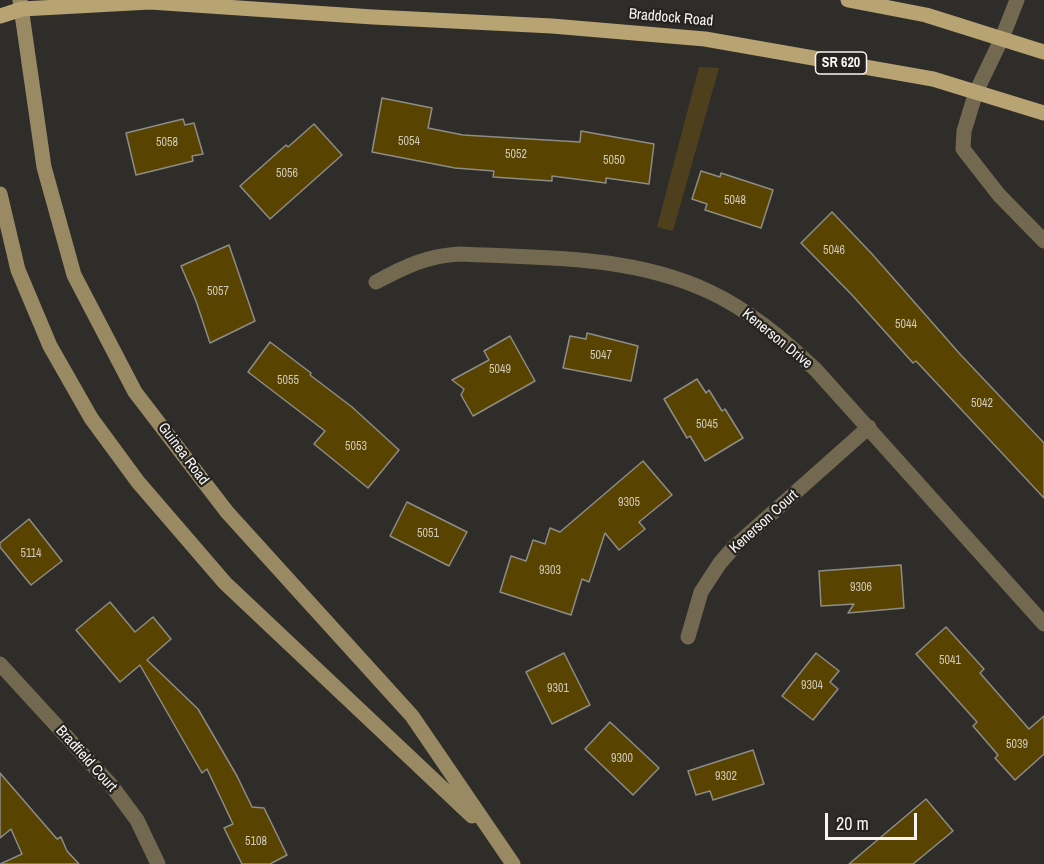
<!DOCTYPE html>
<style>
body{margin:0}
#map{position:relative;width:1044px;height:864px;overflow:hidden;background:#2f2d29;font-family:"Archivo Narrow",sans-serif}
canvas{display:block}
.scale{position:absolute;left:825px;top:813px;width:92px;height:27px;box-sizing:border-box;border:3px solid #f6f5f2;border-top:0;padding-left:8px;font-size:18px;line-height:21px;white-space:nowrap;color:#f6f5f2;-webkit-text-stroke:4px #25231f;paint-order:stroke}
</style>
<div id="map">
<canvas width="1044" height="864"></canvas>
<div class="scale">20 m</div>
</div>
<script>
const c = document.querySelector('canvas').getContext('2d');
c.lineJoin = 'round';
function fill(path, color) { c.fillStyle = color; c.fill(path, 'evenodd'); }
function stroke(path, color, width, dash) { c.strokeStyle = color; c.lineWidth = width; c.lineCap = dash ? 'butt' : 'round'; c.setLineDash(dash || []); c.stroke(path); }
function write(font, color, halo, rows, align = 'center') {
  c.font = font + ' "Archivo Narrow",sans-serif'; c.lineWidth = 4.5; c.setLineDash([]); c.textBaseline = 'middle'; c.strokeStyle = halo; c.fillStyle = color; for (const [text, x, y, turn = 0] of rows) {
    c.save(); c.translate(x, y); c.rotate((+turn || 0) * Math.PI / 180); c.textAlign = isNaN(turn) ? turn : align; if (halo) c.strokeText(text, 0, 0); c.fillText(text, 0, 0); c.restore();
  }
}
fill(new Path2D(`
 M 699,67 L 719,68 L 673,231 L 657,227 Z`), '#4e401c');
const building = new Path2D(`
 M 382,98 L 432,108 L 428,128 L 463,135 L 580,142 L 581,131 L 654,144 L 649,184 L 606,178 L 606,183 L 552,176 L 552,181 L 493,177 L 494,171 L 455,168 L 372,152 Z
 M 183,119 L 185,125 L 194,123 L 203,154 L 192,156 L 193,161 L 136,175 L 126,133 Z
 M 314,124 L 342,155 L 270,219 L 240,186 L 286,145 L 288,147 Z
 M 701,171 L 720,177 L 721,173 L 773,190 L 761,228 L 705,210 L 707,204 L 692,199 Z
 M 832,212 L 872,254 L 959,353 L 1044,443 L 1044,498 L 916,361 L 913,363 L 853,296 L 801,243 Z
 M 229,245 L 255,321 L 210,343 L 196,301 L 181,266 Z
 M 587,333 L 638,346 L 631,381 L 563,368 L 570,336 L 586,339 Z
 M 510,336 L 535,381 L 473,416 L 461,395 L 464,389 L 452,380 L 489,360 L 484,351 Z
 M 270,342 L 311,373 L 310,375 L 352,407 L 399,450 L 368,488 L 314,444 L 325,431 L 248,372 Z
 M 697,379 L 706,393 L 709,390 L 722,411 L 725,409 L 743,438 L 705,461 L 690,436 L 687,438 L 664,399 Z
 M 643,461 L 672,495 L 639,522 L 645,529 L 619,550 L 605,533 L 589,582 L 582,579 L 571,615 L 500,592 L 511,556 L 526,561 L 533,540 L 545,544 L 550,528 L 560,532 Z
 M 407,502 L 467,532 L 449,566 L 390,536 Z
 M 29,519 L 62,561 L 31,585 L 0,547 L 0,543 Z
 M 901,565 L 904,608 L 848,613 L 854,604 L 821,606 L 819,571 Z
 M 110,602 L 135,632 L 153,617 L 171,639 L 147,660 L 198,709 L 237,776 L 252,807 L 264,808 L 287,855 L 270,864 L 242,864 L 224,828 L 233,824 L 207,769 L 202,773 L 140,665 L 120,682 L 76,630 Z
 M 946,627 L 984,669 L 980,673 L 1029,729 L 1044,716 L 1044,754 L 1015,780 L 995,758 L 998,755 L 973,726 L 977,722 L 916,654 Z
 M 564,653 L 590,705 L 552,724 L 526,672 Z
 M 816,653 L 839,671 L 830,682 L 838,689 L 813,720 L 782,696 Z
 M 610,722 L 659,768 L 633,795 L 585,749 Z
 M 753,750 L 764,784 L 713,800 L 710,791 L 696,795 L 688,771 Z
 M 0,773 L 57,839 L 61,837 L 67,851 L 79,864 L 0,864 L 22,854 L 11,829 L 0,838 Z
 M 926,799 L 953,831 L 913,864 L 849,864 Z`);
fill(building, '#594300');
stroke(building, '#8e8c87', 1.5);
stroke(new Path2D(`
 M 976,92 L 964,131 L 963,149 L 999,195 L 1044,241`), '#736951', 15);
stroke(new Path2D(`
 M 976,92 L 1002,38 L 1017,0
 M 376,282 C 404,267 426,256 459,254 C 543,258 630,255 708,291 C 749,310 783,339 816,370 L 1044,624
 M 688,637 L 701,592 L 720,563 L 734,547 L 869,427
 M 0,664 L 111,785 L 137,820 L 158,864`), '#736951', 15);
stroke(new Path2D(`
 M 20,0 L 44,167 L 74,275 L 135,392 L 227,512 L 412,716 L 513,864
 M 0,194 L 18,270 L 50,346 L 91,418 L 138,482 L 225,583 L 472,816`), '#9a8a64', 15);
stroke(new Path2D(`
 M 848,0 L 926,15 L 1044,52
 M 0,16 L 22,9 L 150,2 L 373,17 L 552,26 L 705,39 L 933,79 L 1044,113`), '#b8a372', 15);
write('12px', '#cfc8b6', null, [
 ["5054",409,142],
 ["5058",167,143],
 ["5052",516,155],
 ["5050",614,161],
 ["5056",287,174],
 ["5048",735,201],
 ["5046",834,251],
 ["5057",218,292],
 ["5044",906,325],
 ["5047",601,356],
 ["5049",500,370],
 ["5055",288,381],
 ["5042",982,404],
 ["5045",707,425],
 ["5053",356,447],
 ["9305",629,503],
 ["5051",428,534],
 ["5114",31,554],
 ["9303",550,571],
 ["9306",861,588],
 ["5041",950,661],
 ["9304",812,686],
 ["9301",558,689],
 ["5039",1017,745],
 ["9300",622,759],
 ["9302",726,777],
 ["5108",256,842]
]);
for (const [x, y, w] of [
 [841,63,51]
]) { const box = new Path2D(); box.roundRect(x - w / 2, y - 11, w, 22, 4.5); c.fillStyle = '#25231f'; c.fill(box); stroke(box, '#f6f5f2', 1.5); }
write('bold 14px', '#f6f5f2', null, [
 ["SR 620",841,63]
]);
write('15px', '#f6f5f2', '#25231f', [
 ["Braddock Road",671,18,5],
 ["Kenerson Drive",777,339,39],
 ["Guinea Road",183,454,53],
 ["Kenerson Court",764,522,-42],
 ["Bradfield Court",86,759,48]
]);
</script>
